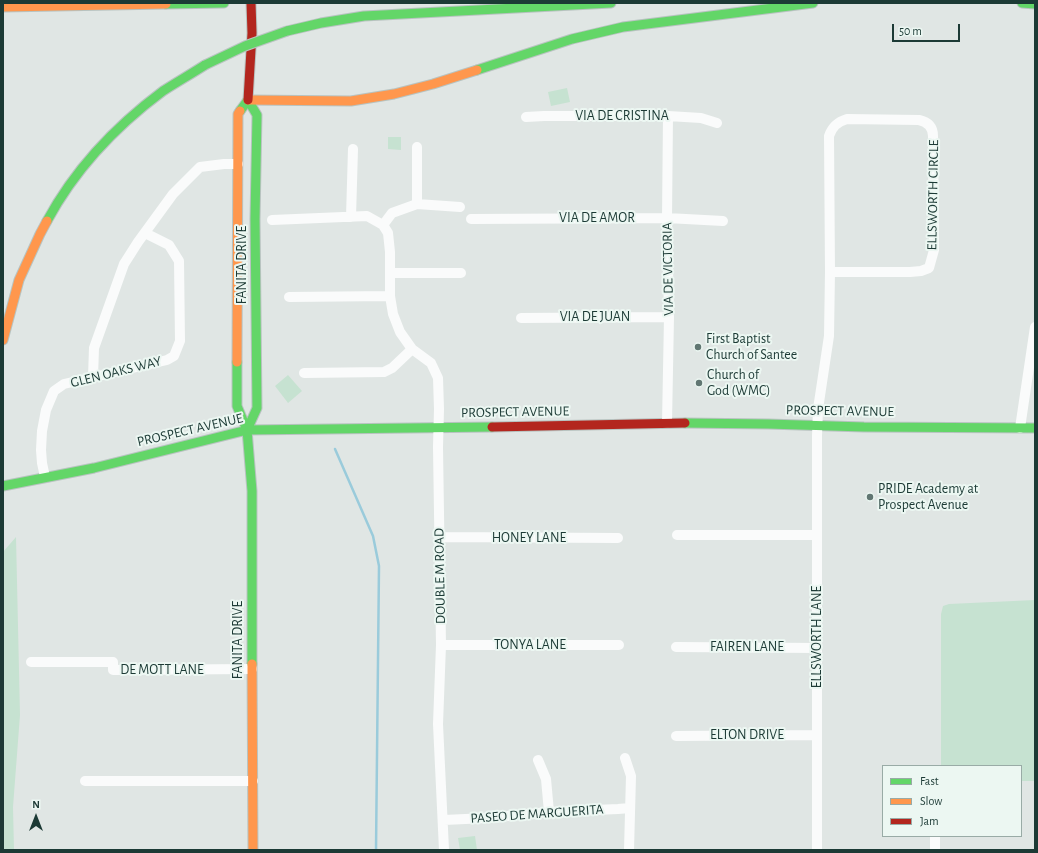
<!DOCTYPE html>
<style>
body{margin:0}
#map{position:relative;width:1038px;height:853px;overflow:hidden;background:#e0e6e4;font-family:"Alegreya Sans",sans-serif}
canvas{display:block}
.frame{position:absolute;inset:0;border:4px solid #1c3a35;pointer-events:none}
.legend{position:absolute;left:882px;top:765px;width:140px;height:72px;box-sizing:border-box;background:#ecf7f2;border:1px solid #99aba6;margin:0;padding:5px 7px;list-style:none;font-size:12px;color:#1c3a35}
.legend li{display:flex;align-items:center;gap:8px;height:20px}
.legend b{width:20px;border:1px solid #99aba6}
.north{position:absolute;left:16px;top:797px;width:40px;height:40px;-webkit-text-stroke:3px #ecf7f2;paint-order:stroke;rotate:0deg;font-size:11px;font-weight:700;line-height:16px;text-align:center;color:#1c3a35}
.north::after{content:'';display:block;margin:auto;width:14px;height:18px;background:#1c3a35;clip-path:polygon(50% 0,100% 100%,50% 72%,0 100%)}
.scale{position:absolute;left:892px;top:24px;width:68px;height:18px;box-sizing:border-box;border:2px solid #1c3a35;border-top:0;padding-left:5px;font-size:12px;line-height:14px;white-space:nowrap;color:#1c3a35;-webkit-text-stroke:3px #ecf7f2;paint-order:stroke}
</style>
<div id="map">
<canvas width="1038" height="853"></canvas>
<div class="frame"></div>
<ul class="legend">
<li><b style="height:5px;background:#63d668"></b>Fast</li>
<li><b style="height:5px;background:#ff974d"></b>Slow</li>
<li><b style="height:5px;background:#b3261e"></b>Jam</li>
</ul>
<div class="north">N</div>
<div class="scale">50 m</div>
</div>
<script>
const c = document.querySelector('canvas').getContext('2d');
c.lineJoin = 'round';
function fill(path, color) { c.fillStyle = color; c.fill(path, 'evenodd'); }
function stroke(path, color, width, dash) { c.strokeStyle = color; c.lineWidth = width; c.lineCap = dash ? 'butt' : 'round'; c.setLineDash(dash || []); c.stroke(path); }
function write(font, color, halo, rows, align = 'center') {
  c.font = font + ' "Alegreya Sans",sans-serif'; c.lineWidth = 4; c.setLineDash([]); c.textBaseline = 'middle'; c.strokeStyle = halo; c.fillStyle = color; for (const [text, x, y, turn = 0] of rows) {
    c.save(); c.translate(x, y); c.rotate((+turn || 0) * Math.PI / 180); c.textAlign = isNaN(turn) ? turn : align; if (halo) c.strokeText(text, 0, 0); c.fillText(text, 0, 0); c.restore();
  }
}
fill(new Path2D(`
 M 567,88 L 570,102 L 551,106 L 548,92 Z
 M 388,137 L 401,137 L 401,150 L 388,149 Z
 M 288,375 L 302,391 L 288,403 L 275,386 Z
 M 16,537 L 20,715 L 13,807 L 14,850 L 3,850 L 3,552 Z
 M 1035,600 L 1035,781 L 1021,781 L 1021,766 L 941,766 L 941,614 L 943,606 L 949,604 Z
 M 475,836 L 477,850 L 460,850 L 458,838 Z`), '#c6e2d1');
stroke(new Path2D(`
 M 335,449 L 373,536 L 379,566 L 376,850`), '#9acbdb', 2.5);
const fast = new Path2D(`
 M 1022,3 L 1035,4
 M 166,4 L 224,3
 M 287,31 L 321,23 L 364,16 L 611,3
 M 477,70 L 572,39 L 623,27 L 813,3
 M 240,111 L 248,100 L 257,115 L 255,219 L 257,408 L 247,430
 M 47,221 C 75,169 116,126 163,91 C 177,82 191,74 205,65
 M 237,362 L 237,406 L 247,430 L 252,491 L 252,664
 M 685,423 L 768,424 L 864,427 L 1035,428
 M 3,486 L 94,468 L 247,430 L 492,427`);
const slow = new Path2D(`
 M 3,7 L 166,4
 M 248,100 L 351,101 L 394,94 L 433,84 L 477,70
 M 3,340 L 19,280 L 40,234 L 47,221
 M 237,362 L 238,114 L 240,111
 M 252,664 L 253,850`);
const jam = new Path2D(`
 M 248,100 L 252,33 L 251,3
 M 492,427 L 685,423`);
stroke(fast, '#b8c3c0', 11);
stroke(slow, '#b8c3c0', 11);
stroke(jam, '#b8c3c0', 11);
stroke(new Path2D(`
 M 526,117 L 544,116 L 668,116 L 701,118 L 717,123
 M 417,204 L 460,207
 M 351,217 L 353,149
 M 471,219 L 667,218 L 723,221
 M 272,220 L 367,216 L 383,225 L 388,233 L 390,252 L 390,296 L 393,314 L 400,332 L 412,349 L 431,363 L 438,378 L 439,409 L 438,447 L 441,645 L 438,724 L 444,850
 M 383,225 L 392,213 L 417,204 L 417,147
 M 390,273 L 461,273
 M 289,297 L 390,296
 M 521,318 L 669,317
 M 304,373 L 384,372 L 392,368 L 412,349
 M 93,377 L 94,348 L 124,264 L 138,242 L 173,194 L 200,167 L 224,164 L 238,164
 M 667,423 L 669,317 L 667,218 L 668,116
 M 1020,428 L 1035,327
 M 45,477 L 42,463 L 41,450 L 42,431 L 46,410 L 54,391 L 64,384 L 167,360 L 174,356 L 180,341 L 179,261 L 169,245 L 145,233
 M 677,535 L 817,535
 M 440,537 L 618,538
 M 441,645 L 619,645
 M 676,647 L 817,648
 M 31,662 L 113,662 L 113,670 L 252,669
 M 676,736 L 817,735
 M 625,758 L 631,776 L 629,850
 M 538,760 L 546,779 L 549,812
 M 85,781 L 253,781
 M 444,820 L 487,818 L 549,812 L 618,809 L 630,808
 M 935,836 L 935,850
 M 817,850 L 817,436 L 818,409 L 829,336 L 830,272 L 829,136 C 832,127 837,122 847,119 L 919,120 C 928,122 933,127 933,136 L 934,250 L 929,268 L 921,271 L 910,272 L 830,272`), '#fafbfb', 10);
stroke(fast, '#63d668', 9);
stroke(slow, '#ff974d', 9);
stroke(jam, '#b3261e', 9);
const fastBridge = new Path2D(`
 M 205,65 L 245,46 L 287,31`);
stroke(fastBridge, '#bac4c2', 11, []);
stroke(fastBridge, '#63d668', 9);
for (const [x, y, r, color] of [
 [698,347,4,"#617672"],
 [699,383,4,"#617672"],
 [870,497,4,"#617672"]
]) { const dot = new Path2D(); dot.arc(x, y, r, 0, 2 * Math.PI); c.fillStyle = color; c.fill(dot); stroke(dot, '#ecf7f2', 1.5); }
write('14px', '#1c3a35', '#ecf7f2', [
 ["VIA DE CRISTINA",622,116],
 ["ELLSWORTH CIRCLE",933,195,-89],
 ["VIA DE AMOR",597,218],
 ["FANITA DRIVE",242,265,-90],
 ["VIA DE VICTORIA",668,269,-91],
 ["VIA DE JUAN",595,317],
 ["GLEN OAKS WAY",116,372,-14],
 ["PROSPECT AVENUE",840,411,1],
 ["PROSPECT AVENUE",515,412,-1],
 ["PROSPECT AVENUE",190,430,-13],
 ["HONEY LANE",529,538],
 ["DOUBLE M ROAD",440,576,-91],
 ["ELLSWORTH LANE",817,637,-90],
 ["FANITA DRIVE",238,640,-90],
 ["TONYA LANE",530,645],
 ["FAIREN LANE",747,647],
 ["DE MOTT LANE",162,670],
 ["ELTON DRIVE",747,735],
 ["PASEO DE MARGUERITA",537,814,-4]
]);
write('14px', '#1c3a35', '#ecf7f2', [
 ["First Baptist",706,339],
 ["Church of Santee",706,355],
 ["Church of",707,375],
 ["God (WMC)",707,391],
 ["PRIDE Academy at",878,489],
 ["Prospect Avenue",878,505]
], 'left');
</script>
